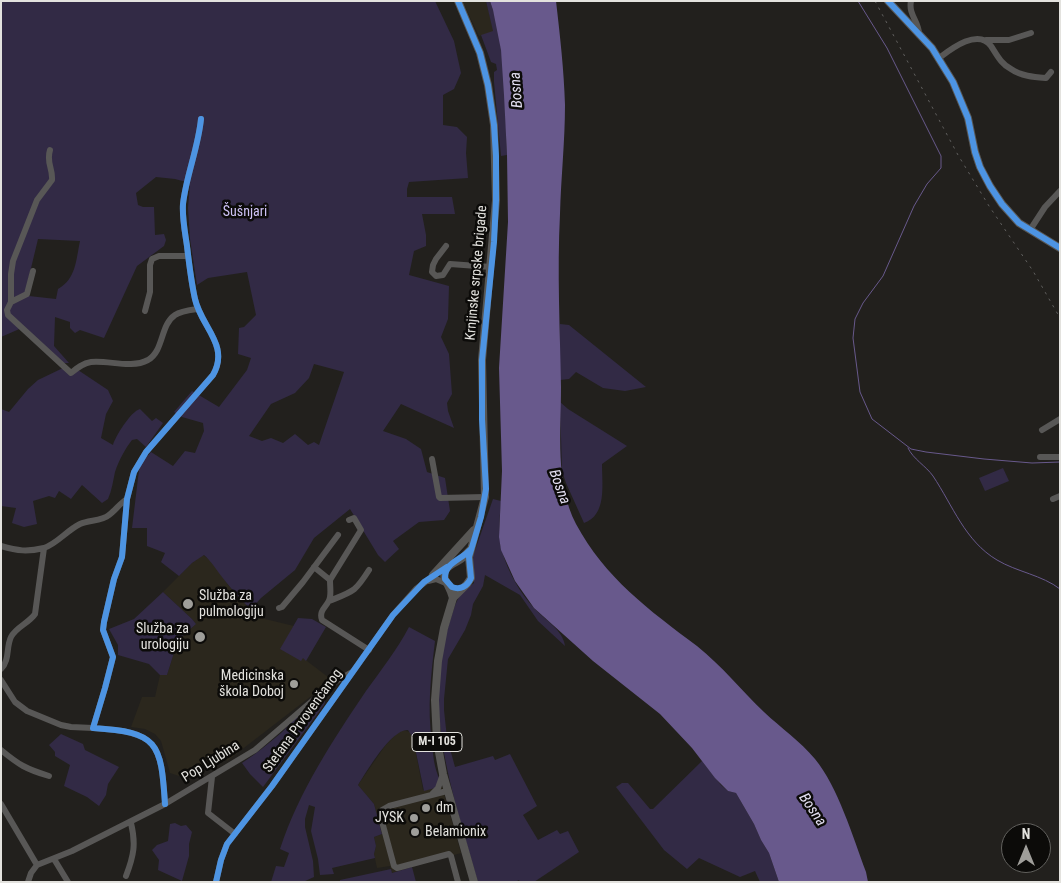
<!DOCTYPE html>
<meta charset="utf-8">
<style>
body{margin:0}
#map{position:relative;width:1061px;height:883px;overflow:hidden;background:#22201d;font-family:"Roboto Condensed",sans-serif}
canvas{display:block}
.frame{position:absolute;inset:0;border:2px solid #e3e2de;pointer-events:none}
.north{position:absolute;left:1001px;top:823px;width:50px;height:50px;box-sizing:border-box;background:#0c0b09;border:1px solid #62615e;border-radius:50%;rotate:0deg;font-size:14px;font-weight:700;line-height:20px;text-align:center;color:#e3e2de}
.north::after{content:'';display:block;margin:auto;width:18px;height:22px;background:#9f9e9a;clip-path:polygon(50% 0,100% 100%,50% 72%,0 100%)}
</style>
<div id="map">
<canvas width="1061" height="883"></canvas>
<div class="frame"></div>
<div class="north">N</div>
</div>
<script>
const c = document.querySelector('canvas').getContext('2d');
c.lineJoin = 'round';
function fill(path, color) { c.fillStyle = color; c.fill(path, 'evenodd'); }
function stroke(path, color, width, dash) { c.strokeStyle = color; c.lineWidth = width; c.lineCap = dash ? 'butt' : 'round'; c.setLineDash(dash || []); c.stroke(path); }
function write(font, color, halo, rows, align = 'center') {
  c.font = font + ' "Roboto Condensed",sans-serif'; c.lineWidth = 5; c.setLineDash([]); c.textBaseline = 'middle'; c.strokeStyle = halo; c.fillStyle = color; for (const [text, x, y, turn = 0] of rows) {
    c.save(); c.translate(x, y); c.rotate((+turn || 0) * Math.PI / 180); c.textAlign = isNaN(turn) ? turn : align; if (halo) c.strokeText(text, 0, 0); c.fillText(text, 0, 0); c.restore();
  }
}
fill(new Path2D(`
 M 462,1 L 486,1 L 494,32 L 479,36 Z
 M 203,555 L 213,562 L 228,585 L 251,609 L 265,619 L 294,626 L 281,649 L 303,658 L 332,680 L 227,761 L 224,752 L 193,774 L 179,776 L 170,773 L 161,741 L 155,734 L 145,729 L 131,727 L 142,697 L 155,697 L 160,675 L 167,675 L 178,640 L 196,624 L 192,619 L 163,592 L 192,563 Z
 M 403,730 L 410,732 L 413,738 L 423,790 L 435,788 L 440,780 L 461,853 L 392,873 L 390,866 L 377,868 L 374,854 L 376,846 L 374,837 L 382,834 L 374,804 L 358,785 L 385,746 L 397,733 Z`), '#2b271d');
fill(new Path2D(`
 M 1,1 L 435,1 L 454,41 L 461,73 L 454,89 L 443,95 L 443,125 L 457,127 L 467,137 L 466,153 L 468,178 L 409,182 L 407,189 L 407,197 L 452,197 L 455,214 L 422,214 L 426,235 L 426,246 L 414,251 L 409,275 L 449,286 L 448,319 L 441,337 L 449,354 L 452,394 L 447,403 L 448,411 L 454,428 L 401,404 L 383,431 L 406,439 L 421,449 L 427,472 L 445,478 L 450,511 L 444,520 L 419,522 L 393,541 L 399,549 L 385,562 L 378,555 L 350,509 L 314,538 L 295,570 L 261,598 L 251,609 C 240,600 231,588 222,577 C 215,568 212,562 204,555 L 192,563 L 179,576 L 161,562 L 165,553 L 147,546 L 147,528 L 132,528 L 139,470 L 142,462 L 151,452 L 173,466 L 185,451 L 195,453 L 204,431 L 203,423 L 182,417 L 174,412 L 192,391 L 219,407 L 247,370 L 251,358 L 238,354 L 239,328 L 244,327 L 256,315 L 247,272 L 208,278 L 197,285 L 190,239 L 188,208 L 190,183 L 175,179 L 156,177 L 136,193 L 138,205 L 143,207 L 154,207 L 155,235 L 164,234 L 166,240 L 164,246 L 137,266 L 104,338 L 80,330 L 75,333 L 70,328 L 70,322 L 55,317 L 54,346 L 69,363 L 62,363 L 24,327 L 1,337 ZM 38,239 L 80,241 C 76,260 76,279 58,289 L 56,299 L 29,296 L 26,289 ZM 314,364 L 344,372 L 319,445 L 314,442 L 308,445 L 295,434 L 283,443 L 271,438 L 262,441 L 249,436 L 271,404 L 295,393 L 309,378 Z
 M 486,1 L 490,1 C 507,46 505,108 507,155 L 501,156 L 494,82 L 494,72 L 497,70 L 496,64 L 491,62 L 481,35 L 493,31 Z
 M 560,324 L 569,325 L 646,387 L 625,391 L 603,388 L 576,372 L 569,379 L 560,380 Z
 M 63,368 L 78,370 L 108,390 L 113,401 L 106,414 L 101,438 L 113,445 C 115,437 131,411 140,409 L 152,421 L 156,418 L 163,423 L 146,447 L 137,439 L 132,440 C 125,449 119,460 115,472 C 113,481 112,490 108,499 L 102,503 L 82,485 L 71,499 L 59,491 L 55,498 L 49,496 L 33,501 L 37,524 L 24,527 L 12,523 L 16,508 L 1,506 L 1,409 L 9,412 L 28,389 L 38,380 Z
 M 560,402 L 568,409 L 627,446 L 602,464 C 602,485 607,515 584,523 L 566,483 L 562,471 Z
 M 1003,468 L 1009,481 L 985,491 L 979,478 Z
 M 493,499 L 501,501 C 500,517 497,536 502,551 C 508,572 520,593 534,608 C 545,620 563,630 565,646 L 538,621 L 520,595 L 485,575 L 483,586 L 473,604 L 471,615 L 465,630 L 448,659 L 444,699 L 444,710 L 447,738 L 455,767 L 493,756 L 495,760 L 510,754 L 537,806 L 523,815 L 538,840 L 557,830 L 560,834 L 568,831 L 579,852 L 534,882 L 520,882 L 519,880 L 515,882 L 478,882 C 455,799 421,710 449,624 C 452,616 454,606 458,599 C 461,592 468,588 474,583 L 473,556 Z
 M 163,592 L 192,619 L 196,624 L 178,640 L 167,675 L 160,675 L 149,664 L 118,655 L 118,645 L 109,629 L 134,619 Z
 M 298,618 L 312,619 L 326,627 L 306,661 L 303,658 L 301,661 L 280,649 Z
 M 409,627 L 435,641 C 431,675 427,708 432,742 C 433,755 434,768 440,780 L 435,788 L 424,791 L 413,738 L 408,730 C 391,729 367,771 358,785 L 374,804 L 382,834 L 374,837 L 376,846 L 374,854 L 375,858 L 332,868 L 334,874 L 320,875 L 318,859 L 311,831 L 315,807 L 309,805 L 305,819 L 305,827 L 313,861 L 314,877 L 303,882 L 271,882 L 276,866 L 284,867 L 289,853 L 280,849 C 299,791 333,740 366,691 C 381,670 397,650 409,627 Z
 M 323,698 L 325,702 L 324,705 L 263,787 L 250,774 L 242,763 C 256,754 268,744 281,733 C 291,724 310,700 323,698 Z
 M 61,734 L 83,744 L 85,750 L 119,767 L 108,784 L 106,795 L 99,806 L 87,797 L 64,786 L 70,765 L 55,756 L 55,752 L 49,745 Z
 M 702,761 L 721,785 L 728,791 L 736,793 L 754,824 L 761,840 L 769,853 L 779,882 L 760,882 L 755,871 L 740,877 L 699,858 L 687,869 L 664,850 L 616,787 L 622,783 L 628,783 L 650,809 L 653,809 Z
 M 175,823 L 181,826 L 186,825 L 192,832 L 189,844 L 189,856 L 182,881 L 158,870 L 159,860 L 152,850 L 157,845 L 168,841 L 170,824 Z
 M 412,867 L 416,882 L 340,882 L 340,880 L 391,869 L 392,873 Z`), '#322a45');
fill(new Path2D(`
 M 490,1 L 556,1 C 560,36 564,70 565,105 C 565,141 561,178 560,214 C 557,272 560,330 561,387 C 561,432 555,483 576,524 C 605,578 649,610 697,646 C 722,666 741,690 764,712 C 781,728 800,741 815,759 C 838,787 853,837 866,872 L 868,882 L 779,882 L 769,853 L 761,840 L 754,824 L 736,793 L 728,791 L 715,778 L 692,748 L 660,714 L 593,661 L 534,608 L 515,581 L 501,550 L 499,537 L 502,471 L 499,368 L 508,222 L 507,155 L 504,95 L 501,50 L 493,10 Z`), '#68598c');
stroke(new Path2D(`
 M 858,1 L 887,48 L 941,156 L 941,168 L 927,184 L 914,206 L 883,276 L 863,303 L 855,319 L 853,338 L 860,392 L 872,419 L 911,449 L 926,452 L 984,459 L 1032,463 L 1060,462
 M 908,448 C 913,459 926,466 933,476 C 953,506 965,541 997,560 C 1017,572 1042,575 1060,589`), '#68598c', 1);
stroke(new Path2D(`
 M 911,1 C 908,15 920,23 919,35
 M 986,40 L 1009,40 L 1031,33
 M 939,58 C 951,49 978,28 991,46 C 997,55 1001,64 1011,69 C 1021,76 1034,77 1046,78 L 1051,72
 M 1030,230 L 1045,207 L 1060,191
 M 446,246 L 436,259 L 433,265 L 432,272 L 436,276 L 443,275 L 450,264 L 491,267
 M 33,271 L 27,294 L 11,302 L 7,310 L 8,315 L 71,373 C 77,368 83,363 91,362 C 109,360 131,369 148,360 C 164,351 160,325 175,315 C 181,311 190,310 197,309
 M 11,302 L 11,274 L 13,261 L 37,200 L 52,180 C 53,168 46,163 50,150
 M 145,311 L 150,292 L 150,265 L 152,259 L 159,256 L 188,256
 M 1042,430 L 1060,419
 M 1040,457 L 1060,457
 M 432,459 L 439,497 L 440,498 L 485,497
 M 1053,499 L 1060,496
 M 1,546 C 18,551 27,552 44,548
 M 314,567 L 330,580 C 330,586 331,592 330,597 C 329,606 318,609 322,620 L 369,650
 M 330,580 L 361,530 L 354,518 L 349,520
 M 428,581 L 436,579 L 448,584
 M 329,601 C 354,591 355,592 369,570
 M 279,608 L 282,607 L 303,582 L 338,535
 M 1,669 C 10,660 6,647 11,637 C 16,627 29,623 35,614 L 44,548 C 58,543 66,531 80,524 C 89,520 102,521 109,515 C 116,510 120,503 127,499
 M 1,680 L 15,702 L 27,711 L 61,725 L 71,727 L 93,728
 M 1,750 C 19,765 26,769 49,776
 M 212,777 L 208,813 L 235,834
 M 447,791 L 389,806 L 382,810 L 381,818 L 394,866 L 397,868 L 449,854 L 451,856 L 458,882
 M 432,794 L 438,788 L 443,774
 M 1,804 L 37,865
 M 165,804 C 161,742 158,732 93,728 L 105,688 L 113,657 L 103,630 L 104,622 L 114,579 L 122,557 L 127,499 L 134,472 L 146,452 L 213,375 C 230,345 201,327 195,299 C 191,281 189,263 187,246 C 185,232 182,218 183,204 C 186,176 198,149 201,119
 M 54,859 L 68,882
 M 126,876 C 134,855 136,844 131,823
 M 28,882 L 31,873 L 37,865 L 72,851 L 165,804 L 255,750 L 311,702 L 338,680 L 352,672
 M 216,882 L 221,860 L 227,844 L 272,786 L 393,615 L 416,589 L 436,574`), '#585756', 6);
stroke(new Path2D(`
 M 458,1 L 480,53 L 488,85 L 494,125 L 496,200 L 482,360 L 485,497 L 469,557 L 471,578 L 467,584 L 453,598 L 444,628 L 438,661 L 435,700 L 437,741 L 443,774 L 474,882
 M 888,1 L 932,48 L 953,82 L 968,118 L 975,152 L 980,167 L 990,186 L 1002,204 L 1019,223 L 1060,248
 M 433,575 L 474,530
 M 453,598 C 451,590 448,586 445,579 C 441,567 454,564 461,559 C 465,556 467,553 470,550`), '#585755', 8);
stroke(new Path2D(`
 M 875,1 L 958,155 L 989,206 L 1033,271 L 1060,318`), '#605f5e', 1, [2.5, 5]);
stroke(new Path2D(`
 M 458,1 L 480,53 L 488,85 L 494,125 L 496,156 L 496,200 L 494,242 L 482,360 L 482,419 L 486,489 L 481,517 L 469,557 L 471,578 C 467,587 460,590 452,587 L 445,579 C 444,563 461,560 470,550
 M 888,1 L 932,48 L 953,82 L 968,118 L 975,152 L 980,167 L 990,186 L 1002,204 L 1019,223 L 1060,248
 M 165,804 C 161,742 158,732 93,728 L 105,688 L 113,657 L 103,630 L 104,622 L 114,579 L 122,557 L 127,499 L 134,472 L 146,452 L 213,375 C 230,345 201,327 195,299 C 191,281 189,263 187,246 C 185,232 182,218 183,204 C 186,176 198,149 201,119
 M 216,882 L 221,860 L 227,844 L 272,786 L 393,615 L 424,582 L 447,567`), '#4d94e3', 6);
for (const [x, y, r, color] of [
 [188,604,6,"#9f9e9a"],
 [200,637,6,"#9f9e9a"],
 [294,684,5,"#9f9e9a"],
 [426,808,5,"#9f9e9a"],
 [414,818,5,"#9f9e9a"],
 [415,832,5,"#9f9e9a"]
]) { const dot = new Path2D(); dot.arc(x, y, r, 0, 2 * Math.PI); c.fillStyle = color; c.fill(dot); stroke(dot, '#0c0b09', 2); }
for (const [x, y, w] of [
 [437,742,50]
]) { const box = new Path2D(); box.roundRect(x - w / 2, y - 9.5, w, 19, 4); c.fillStyle = '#0c0b09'; c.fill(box); stroke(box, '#e3e2de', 1); }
write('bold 12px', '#e3e2de', null, [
 ["M-I 105",437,742]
]);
write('14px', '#cec2f5', '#0c0b09', [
 ["Šušnjari",245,212]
]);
write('14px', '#e3e2de', '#0c0b09', [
 ["Krnjinske srpske brigade",477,273,-85],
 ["Stefana Prvovenčanog",303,721,-54],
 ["Pop Ljubina",211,762,-32]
]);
write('14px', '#e3e2de', '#0c0b09', [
 ["Služba za",199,596],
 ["pulmologiju",199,612],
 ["Služba za",189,629,"right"],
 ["urologiju",189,645,"right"],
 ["Medicinska",284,676,"right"],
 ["škola Doboj",284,692,"right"],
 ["dm",436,808],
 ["JYSK",404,818,"right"],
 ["Belamionix",425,832]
], 'left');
write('italic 15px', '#e4e0f2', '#0c0b09', [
 ["Bosna",517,90,-94],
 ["Bosna",559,487,70],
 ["Bosna",812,810,56]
]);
</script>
